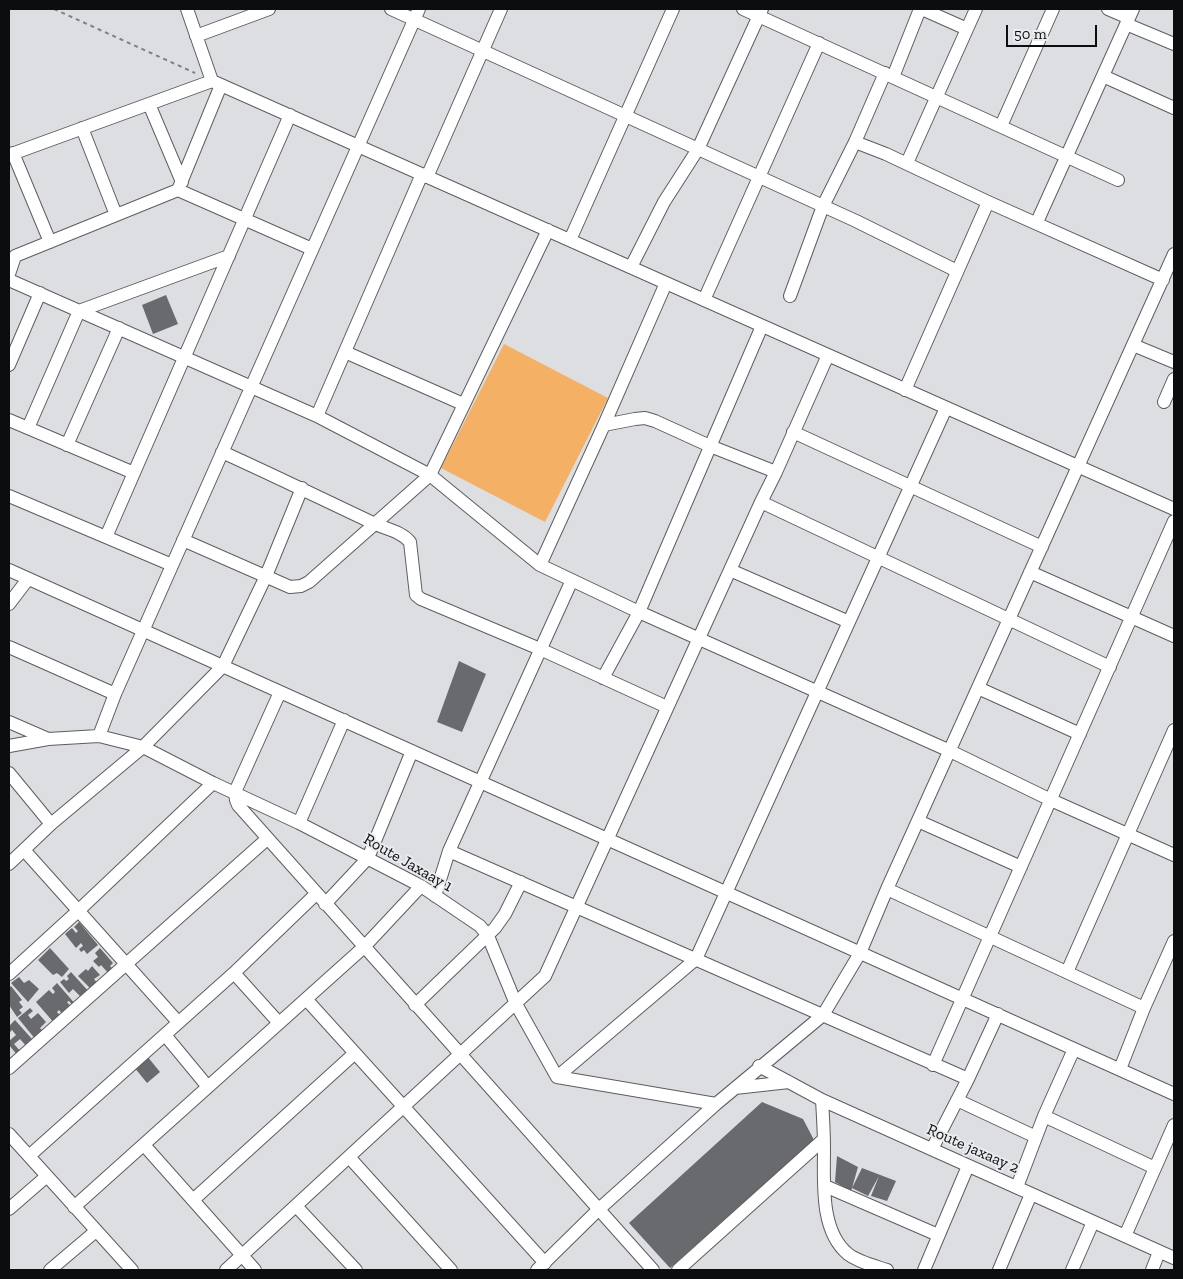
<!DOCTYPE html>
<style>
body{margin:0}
#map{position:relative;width:1183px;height:1279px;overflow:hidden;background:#dcdee2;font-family:"Zilla Slab",serif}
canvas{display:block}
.frame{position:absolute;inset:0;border:10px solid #0c0d0e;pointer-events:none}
.scale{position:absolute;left:1006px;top:25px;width:91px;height:22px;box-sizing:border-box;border:2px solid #0c0d0e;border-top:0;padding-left:6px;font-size:15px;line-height:18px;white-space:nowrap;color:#0c0d0e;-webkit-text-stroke:4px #e9ebef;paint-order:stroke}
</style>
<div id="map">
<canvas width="1183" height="1279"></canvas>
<div class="frame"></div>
<div class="scale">50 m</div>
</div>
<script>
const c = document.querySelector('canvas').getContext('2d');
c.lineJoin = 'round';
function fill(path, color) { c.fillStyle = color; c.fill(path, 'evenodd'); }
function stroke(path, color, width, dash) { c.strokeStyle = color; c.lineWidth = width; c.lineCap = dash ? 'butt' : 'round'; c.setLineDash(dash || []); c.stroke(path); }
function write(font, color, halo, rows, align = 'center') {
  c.font = font + ' "Zilla Slab",serif'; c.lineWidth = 4; c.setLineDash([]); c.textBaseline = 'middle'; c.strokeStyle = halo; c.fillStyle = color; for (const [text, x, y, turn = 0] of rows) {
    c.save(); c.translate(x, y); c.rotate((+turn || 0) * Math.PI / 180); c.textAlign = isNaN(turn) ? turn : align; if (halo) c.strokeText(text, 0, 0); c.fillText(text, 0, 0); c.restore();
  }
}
fill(new Path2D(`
 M 504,344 L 608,398 L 545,522 L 441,468 Z`), '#f4b165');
fill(new Path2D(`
 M 166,295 L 178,324 L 153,334 L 142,305 Z
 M 459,661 L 486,674 L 462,732 L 437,722 Z
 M 79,922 L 98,945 L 87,954 L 84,950 L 81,952 L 79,949 L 83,946 L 81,943 L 76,948 L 65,934 L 72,928 L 76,933 L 78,931 L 74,927 Z
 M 50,948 L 69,969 L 62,977 L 57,973 L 53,975 L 38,960 Z
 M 100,948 L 113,963 L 110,966 L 114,970 L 109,974 L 101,965 L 99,967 L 93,961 L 98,957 L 95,953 Z
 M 92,966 L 100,975 L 94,979 L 99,985 L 93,991 L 78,976 L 86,969 L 88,971 Z
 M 71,972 L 90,993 L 83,999 L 73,989 L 69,993 L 60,982 L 64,979 L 66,981 L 69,979 L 67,976 Z
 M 19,977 L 24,983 L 29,980 L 39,989 L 28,1002 L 11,983 Z
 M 57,983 L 77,1006 L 75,1008 L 69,1001 L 67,1002 L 72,1008 L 64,1016 L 59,1010 L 57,1012 L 62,1018 L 55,1024 L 36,1002 L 49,990 L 53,994 L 55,992 L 52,988 Z
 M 11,986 L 22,1000 L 19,1002 L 23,1007 L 19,1010 L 22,1013 L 17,1017 L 9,1005 L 9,988 Z
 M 30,1008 L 33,1011 L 28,1015 L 31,1019 L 38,1013 L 46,1022 L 40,1028 L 44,1033 L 36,1040 L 18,1018 Z
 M 15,1020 L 32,1039 L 28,1042 L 31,1046 L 28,1048 L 20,1039 L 14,1044 L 22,1053 L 18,1056 L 9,1045 L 9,1041 L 16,1035 L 12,1030 L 9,1033 L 9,1026 Z
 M 147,1056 L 160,1072 L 147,1083 L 134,1067 Z
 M 762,1102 L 803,1119 L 814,1140 L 670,1268 L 629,1223 Z
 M 837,1156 L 858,1167 L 852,1188 L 862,1168 L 896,1181 L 887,1201 L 871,1196 L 879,1176 L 868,1196 L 852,1188 L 851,1191 L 835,1182 Z`), '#686a6d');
const minor = new Path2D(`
 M 187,9 L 212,81
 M 391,9 L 856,221 L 957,271
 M 743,9 L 1118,180
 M 922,9 L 967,29
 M 1108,9 L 1129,18
 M 1126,24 L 1174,44
 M 196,36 L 269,9
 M 1103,76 L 1174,108
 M 893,77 L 920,9
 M 149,104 L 182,182
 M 1001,126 L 1053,9
 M 82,128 L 116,215
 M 855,142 L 886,154 L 988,202 L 1163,280
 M 13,153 L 50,242
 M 9,155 L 212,81 L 1174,509
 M 907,163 L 976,9
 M 427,177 L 501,9
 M 178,190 L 221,85
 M 1037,222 L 1133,9
 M 570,240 L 673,9
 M 631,267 L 664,202 L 698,149 L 762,9
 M 9,274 L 15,256 L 178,190 L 312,249
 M 9,280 L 317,416 L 430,475 L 540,565 L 639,612 L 950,751 L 1051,800 L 1174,855
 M 790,296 L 823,206 L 855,142 L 885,73
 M 704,300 L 819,43
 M 1133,345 L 1174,362
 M 345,352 L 463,404
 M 9,365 L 40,293
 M 905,390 L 988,202
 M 1164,402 L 1174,379
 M 317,416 L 422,174
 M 9,420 L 134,473
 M 604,425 L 635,419 L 645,418 L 655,421 L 710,446 L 776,472
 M 28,428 L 79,311 L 229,256
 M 793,432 L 1042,547
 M 67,445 L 119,328
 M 222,452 C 273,475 322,499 373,523 C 385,529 401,531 410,542 L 416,595 L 421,599 L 540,649 L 667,707
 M 9,496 L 172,565
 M 761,502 L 1110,667
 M 106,537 L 290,115
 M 183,540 L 290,587 L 301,586 L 309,582 L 430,475 L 548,230
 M 540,565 L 604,425 L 666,283
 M 9,570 L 1174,1094
 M 730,570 L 849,622
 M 1030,572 L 1174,636
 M 9,604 L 28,579
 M 9,647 L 115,694
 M 603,678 L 639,612 L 762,326
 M 978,688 L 1080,734
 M 280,692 L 235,792 L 236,800 L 238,805 L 653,1270
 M 9,722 L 48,739
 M 99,736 L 115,694 L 419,9
 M 9,746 L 48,739 L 99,736 L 143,747 L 213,783 L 299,823 L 421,886 L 480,926 L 488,936 L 516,1004 L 557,1077
 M 9,773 L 51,824
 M 918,821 L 1021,867
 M 299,823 L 344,720
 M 24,850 L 178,1022
 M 449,851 L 968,1079
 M 9,864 L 51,824 L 143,747 L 223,666 L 266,576 L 302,488
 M 887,889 L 1144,1008
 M 435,896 L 449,851 L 572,580
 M 325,904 L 368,858 L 412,751
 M 1067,972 L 1174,730
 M 234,973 L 279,1023
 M 9,974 L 78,911 L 213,783
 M 306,999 L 545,1263
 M 415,1005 L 495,928 L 505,914 L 521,882
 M 165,1035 L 208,1087
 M 933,1065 L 1174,521
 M 759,1066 L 822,1100 L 1174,1258
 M 9,1068 L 267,839
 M 1120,1069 L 1144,1008 L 1174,941
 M 557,1077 L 696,959 L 946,408
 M 557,1077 L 716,1104
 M 735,1088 L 789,1082
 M 822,1100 C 823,1116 824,1133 824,1149 C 824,1183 820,1231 848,1254 C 858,1262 875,1266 887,1270
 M 957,1100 L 1036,1137
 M 1044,1116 L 1155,1168
 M 9,1134 L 132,1270
 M 144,1145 L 255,1270
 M 932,1149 L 968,1079 L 998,1014
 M 29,1156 L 234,973 L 316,894
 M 349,1157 L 451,1270
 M 825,1186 L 938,1235
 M 1017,1187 L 1044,1116 L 1074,1049
 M 193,1200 L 355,1053
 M 296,1206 L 356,1270
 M 74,1207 L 364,947 L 421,886
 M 9,1209 L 47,1176
 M 1125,1236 L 1174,1125
 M 50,1270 L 96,1231
 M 226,1270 L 545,976 L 761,502 L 776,472 L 828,355
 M 537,1270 L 598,1210 L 716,1104 L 823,1015 L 860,953 L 887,889 L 1174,254
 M 678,1270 L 824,1139
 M 924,1270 L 968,1166
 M 999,1270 L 1031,1194
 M 1072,1270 L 1093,1222
 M 1152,1270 L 1159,1252`);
stroke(minor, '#5b5e61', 14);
stroke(new Path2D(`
 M 54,9 L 195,73`), '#7e8082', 2, [4, 4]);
stroke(minor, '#fff', 12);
write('16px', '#0c0d0e', '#e9ebef', [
 ["Route Jaxaay 1",408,863,30],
 ["Route jaxaay 2",973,1149,24]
]);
</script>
